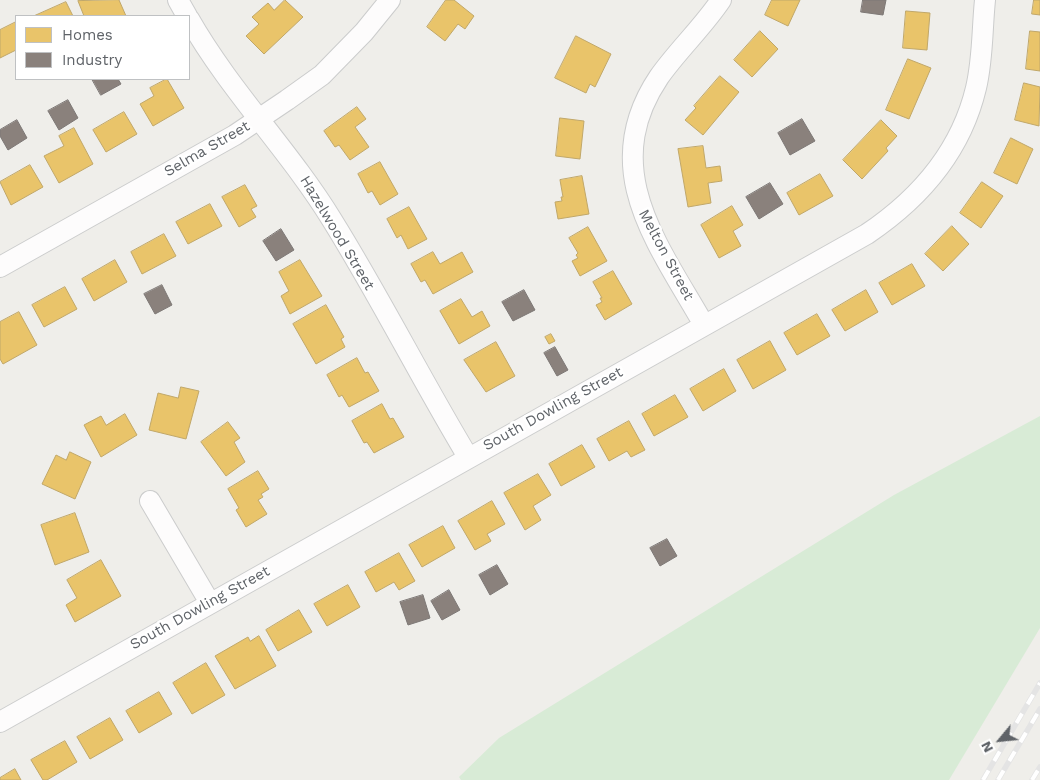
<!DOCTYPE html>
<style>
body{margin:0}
#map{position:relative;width:1040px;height:780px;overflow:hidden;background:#efeeea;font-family:"Work Sans",sans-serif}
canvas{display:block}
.legend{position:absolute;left:15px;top:15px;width:175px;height:65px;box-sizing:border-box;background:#fff;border:1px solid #bfc1c3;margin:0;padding:6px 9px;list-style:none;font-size:15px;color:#5f6368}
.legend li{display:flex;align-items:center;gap:10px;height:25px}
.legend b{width:25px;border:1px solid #bfc1c3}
.north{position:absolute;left:975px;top:715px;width:50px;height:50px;-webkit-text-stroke:4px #fff;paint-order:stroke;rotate:242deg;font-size:14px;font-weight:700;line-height:20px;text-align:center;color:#5f6368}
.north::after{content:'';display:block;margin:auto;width:18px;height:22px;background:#5f6368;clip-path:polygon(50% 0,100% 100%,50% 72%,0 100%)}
</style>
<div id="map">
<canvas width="1040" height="780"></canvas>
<ul class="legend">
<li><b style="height:14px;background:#e9c46a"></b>Homes</li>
<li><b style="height:14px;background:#8a817c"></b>Industry</li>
</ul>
<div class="north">N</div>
</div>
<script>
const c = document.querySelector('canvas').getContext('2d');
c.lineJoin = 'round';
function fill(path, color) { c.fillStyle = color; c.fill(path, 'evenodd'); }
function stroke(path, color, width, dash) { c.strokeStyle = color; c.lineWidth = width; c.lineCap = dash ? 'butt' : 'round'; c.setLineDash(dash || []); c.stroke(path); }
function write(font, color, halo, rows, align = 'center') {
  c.font = font + ' "Work Sans",sans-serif'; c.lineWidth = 5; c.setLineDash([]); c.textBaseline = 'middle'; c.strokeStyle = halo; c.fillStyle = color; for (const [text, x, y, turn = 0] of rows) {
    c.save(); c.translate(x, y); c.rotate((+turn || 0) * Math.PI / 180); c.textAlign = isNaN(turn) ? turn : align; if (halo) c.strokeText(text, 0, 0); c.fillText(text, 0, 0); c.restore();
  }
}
fill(new Path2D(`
 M 1040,416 L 1040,628 L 949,780 L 461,780 L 459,777 L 499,738 L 894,495 Z`), '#d8ebd6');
const homes = new Path2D(`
 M 119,0 L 126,16 L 84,16 L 78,1 Z
 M 285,0 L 303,17 L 264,54 L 246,36 L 259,24 L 252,17 L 268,3 L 274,10 Z
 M 446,0 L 454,0 L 474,16 L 465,29 L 458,24 L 445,41 L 427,27 Z
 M 772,0 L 800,0 L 788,26 L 765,15 Z
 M 1034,0 L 1040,0 L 1040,15 L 1032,14 Z
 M 66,2 L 73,16 L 34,16 Z
 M 906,11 L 930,13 L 927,50 L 903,48 Z
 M 16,22 L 16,50 L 0,58 L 0,30 Z
 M 760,31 L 778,49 L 752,77 L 734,60 Z
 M 1030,31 L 1040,32 L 1040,71 L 1026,69 Z
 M 576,36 L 611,54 L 595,87 L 590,84 L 586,93 L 555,78 Z
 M 908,59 L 931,68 L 909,119 L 886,110 Z
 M 720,76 L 739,92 L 703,135 L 685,120 L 696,108 L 694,106 Z
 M 167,79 L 184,108 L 153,126 L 140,104 L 154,96 L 150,88 Z
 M 1024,83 L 1040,87 L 1039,126 L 1015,120 Z
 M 357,107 L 366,119 L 355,127 L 369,147 L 350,160 L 339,145 L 335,147 L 324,131 Z
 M 124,112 L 137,134 L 106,152 L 93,130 Z
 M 560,118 L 584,121 L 580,159 L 556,156 Z
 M 881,120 L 897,136 L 886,148 L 888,151 L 862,179 L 843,160 Z
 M 74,128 L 93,164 L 59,183 L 44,156 L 64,146 L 59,136 Z
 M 1011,138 L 1033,149 L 1017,184 L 994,173 Z
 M 703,146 L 706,168 L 720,166 L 722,181 L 708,183 L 711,203 L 688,207 L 678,149 Z
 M 380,162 L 398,194 L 380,205 L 372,191 L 368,193 L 358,174 Z
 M 30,165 L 43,187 L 11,205 L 0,182 Z
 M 820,174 L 833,196 L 799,215 L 787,193 Z
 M 582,176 L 589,214 L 558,219 L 555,202 L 562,201 L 561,197 L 563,197 L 560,180 Z
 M 982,182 L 1003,196 L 981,228 L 960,213 Z
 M 245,185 L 257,206 L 251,209 L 256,217 L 239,227 L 222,197 Z
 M 210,204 L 222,226 L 188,244 L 176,222 Z
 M 732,206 L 743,225 L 733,231 L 741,246 L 719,258 L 701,225 Z
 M 409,207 L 427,239 L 408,249 L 401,235 L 397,238 L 387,219 Z
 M 952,226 L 969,244 L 943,271 L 925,254 Z
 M 588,227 L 607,261 L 580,276 L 572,261 L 578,258 L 576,255 L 578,253 L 569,238 Z
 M 164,234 L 176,256 L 142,274 L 131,252 Z
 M 433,252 L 440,264 L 462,252 L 473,272 L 433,294 L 425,280 L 421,282 L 411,264 Z
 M 115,260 L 127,282 L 94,301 L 82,279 Z
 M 300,260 L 322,296 L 290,314 L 281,296 L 289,291 L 279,272 Z
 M 912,264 L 925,286 L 892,305 L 879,283 Z
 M 613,271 L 632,304 L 605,320 L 596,305 L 602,302 L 600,298 L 602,298 L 593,282 Z
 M 65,287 L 77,309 L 44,327 L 32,305 Z
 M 866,290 L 878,312 L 845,331 L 832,310 Z
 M 461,299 L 472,317 L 482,311 L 490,326 L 459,344 L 440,311 Z
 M 326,305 L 344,337 L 341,339 L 345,347 L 316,364 L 293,324 Z
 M 19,312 L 37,345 L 3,364 L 0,359 L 0,322 Z
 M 817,314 L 830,336 L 797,355 L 784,333 Z
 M 551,334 L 555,341 L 549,344 L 545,337 Z
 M 770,341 L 786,370 L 753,389 L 737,360 Z
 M 496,342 L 515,376 L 486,392 L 464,360 Z
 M 357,358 L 365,373 L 368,372 L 379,391 L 349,407 L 342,395 L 339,397 L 327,375 Z
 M 724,369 L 736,391 L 703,411 L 690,389 Z
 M 181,387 L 199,391 L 186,439 L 149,430 L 158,393 L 178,398 Z
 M 675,395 L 688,417 L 654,436 L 642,414 Z
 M 382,404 L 390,419 L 393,418 L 404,437 L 374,453 L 367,442 L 364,443 L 352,421 Z
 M 125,414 L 137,435 L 101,457 L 84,425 L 101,416 L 106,425 Z
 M 629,421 L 645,450 L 631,457 L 627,451 L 609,461 L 597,439 Z
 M 228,422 L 240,438 L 234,442 L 245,462 L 226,476 L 201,442 Z
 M 582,445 L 595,467 L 561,486 L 549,464 Z
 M 70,452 L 91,462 L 75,499 L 42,484 L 56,455 L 66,460 Z
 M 258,471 L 269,489 L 261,494 L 263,497 L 258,500 L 267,514 L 246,527 L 236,510 L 239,508 L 228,489 Z
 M 538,474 L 551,495 L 533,506 L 541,520 L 525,530 L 504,493 Z
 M 492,501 L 505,524 L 487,534 L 491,541 L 475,550 L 458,521 Z
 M 75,513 L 89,552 L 55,565 L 41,525 Z
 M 443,526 L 455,548 L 422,567 L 409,545 Z
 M 399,553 L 415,581 L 399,590 L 394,582 L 376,592 L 365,572 Z
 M 101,560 L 121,596 L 75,622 L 66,605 L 77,598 L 67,580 Z
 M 348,585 L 360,607 L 327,626 L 314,604 Z
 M 299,610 L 312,632 L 278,651 L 266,630 Z
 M 259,636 L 276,666 L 235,689 L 215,656 L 248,637 L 250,641 Z
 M 206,663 L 225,695 L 192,714 L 173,683 Z
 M 159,692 L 172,714 L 139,733 L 126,711 Z
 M 110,718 L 123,740 L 90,759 L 77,737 Z
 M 65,741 L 77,762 L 47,780 L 43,780 L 31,760 Z
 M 15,769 L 21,780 L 0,780 L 0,778 Z`);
fill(homes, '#e9c46a');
stroke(homes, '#c0a769', 1);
const industry = new Path2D(`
 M 863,0 L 886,0 L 883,15 L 861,12 Z
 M 92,79 L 118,79 L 121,84 L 101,95 Z
 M 68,100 L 78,118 L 59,130 L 48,111 Z
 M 802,119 L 815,141 L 790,155 L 778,133 Z
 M 17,120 L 27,138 L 8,150 L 0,136 L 0,130 Z
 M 770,183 L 783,204 L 759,219 L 746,197 Z
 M 281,229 L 294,250 L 276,261 L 263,241 Z
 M 162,285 L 172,305 L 155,314 L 144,294 Z
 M 524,290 L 535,310 L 513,321 L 502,302 Z
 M 555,347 L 568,370 L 557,376 L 544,353 Z
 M 667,539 L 677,556 L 660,566 L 650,548 Z
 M 497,565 L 508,584 L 490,595 L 479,575 Z
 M 449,590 L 460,610 L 442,620 L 431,601 Z
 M 423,595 L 430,618 L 408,625 L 400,602 Z`);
fill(industry, '#8a817c');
stroke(industry, '#7d7876', 1);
const street = new Path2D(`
 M 178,0 L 187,16
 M 189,19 C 230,91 289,150 332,220 C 380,297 421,379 468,457
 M 0,267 L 235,135 L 287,100 L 322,75 L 364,32 L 390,0
 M 704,325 C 658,244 597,169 659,77 C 678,50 703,27 721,0
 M 150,501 L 210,603
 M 0,722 L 867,234 C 919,199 961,151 976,88 C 983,59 982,29 985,0`);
stroke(street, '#cbcccc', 22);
stroke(street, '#fdfcfc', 20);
const rail = new Path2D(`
 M 983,780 L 1040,683
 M 998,780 L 1040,709
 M 1032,780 L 1040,767`);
stroke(rail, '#e4e4e4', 5.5);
stroke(rail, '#fff', 4, [11]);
write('15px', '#5f6368', '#fff', [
 ["Selma Street",207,149,-30],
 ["Hazelwood Street",337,233,59],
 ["Melton Street",666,255,62],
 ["South Dowling Street",553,409,-29],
 ["South Dowling Street",200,608,-29]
]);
</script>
